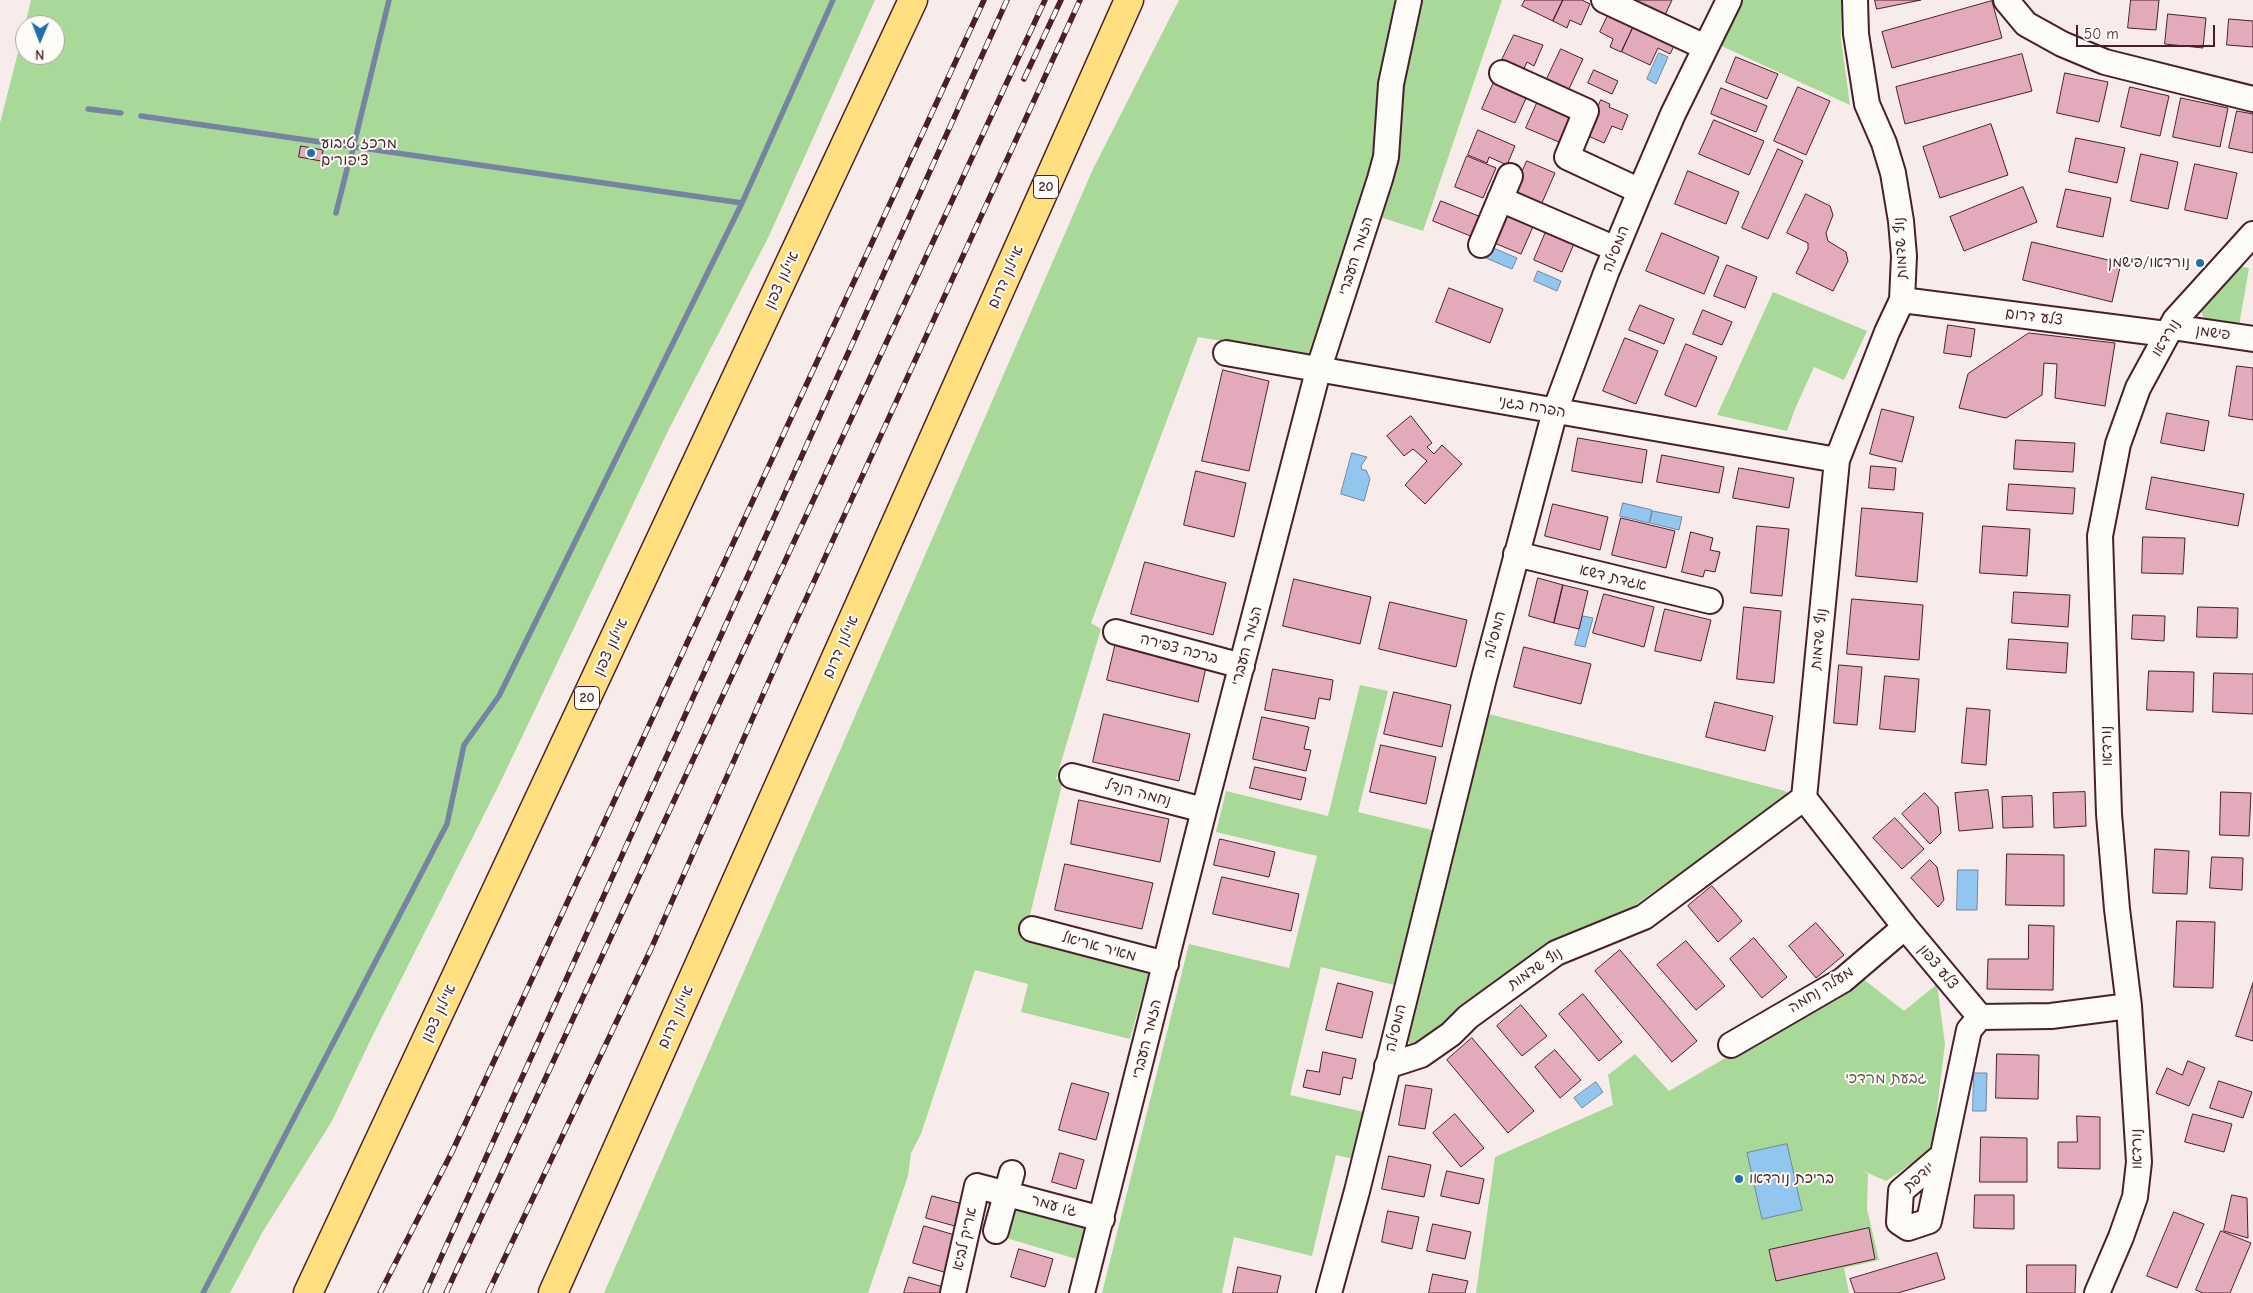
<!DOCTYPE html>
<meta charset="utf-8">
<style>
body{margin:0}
#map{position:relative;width:2253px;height:1293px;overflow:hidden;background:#f8eceb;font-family:"Comic Neue",sans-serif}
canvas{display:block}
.north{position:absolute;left:15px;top:15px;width:50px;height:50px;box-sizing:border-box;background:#fdfcf7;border:1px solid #b5a4a5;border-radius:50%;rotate:181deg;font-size:14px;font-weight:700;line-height:20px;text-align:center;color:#4a1f2b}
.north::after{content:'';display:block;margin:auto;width:18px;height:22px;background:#1f6fb2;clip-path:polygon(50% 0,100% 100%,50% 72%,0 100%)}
.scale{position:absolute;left:2076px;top:25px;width:139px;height:22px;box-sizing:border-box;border:2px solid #4a1f2b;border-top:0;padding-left:6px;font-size:15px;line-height:18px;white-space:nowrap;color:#4a1f2b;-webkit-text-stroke:4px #fdfcf7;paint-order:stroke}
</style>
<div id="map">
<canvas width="2253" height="1293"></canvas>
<div class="north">N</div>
<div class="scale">50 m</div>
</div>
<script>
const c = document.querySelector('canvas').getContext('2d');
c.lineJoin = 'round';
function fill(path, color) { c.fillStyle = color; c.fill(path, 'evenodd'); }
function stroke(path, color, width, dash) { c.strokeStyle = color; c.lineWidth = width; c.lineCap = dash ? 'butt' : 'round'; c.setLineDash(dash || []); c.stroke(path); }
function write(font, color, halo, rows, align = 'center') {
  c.font = font + ' "Comic Neue","Playpen Sans Hebrew",sans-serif'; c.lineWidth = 4; c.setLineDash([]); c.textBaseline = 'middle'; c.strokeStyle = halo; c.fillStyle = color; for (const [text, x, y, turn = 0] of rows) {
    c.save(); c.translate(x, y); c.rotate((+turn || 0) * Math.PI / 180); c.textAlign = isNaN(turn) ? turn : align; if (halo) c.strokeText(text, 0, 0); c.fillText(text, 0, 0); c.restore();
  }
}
fill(new Path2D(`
 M 31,0 L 875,0 L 769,236 L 668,431 L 499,785 L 371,1039 L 332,1121 L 262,1233 L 230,1293 L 0,1293 L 0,123 L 25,25 L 25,55 L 55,55 L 55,25 L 25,25 Z
 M 1179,0 L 1395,0 L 1379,78 L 1377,134 L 1369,177 L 1308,356 L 1198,337 L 1091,623 L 1101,629 L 1056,779 L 1063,781 L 1025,935 L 1150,968 L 1130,1039 L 1021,1012 L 1028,984 L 975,970 L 921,1134 L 911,1153 L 908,1176 L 868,1293 L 604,1293 L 1093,169 Z
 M 1422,0 L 1502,0 L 1423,231 L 1380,217 L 1398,161 L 1401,144 L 1401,113 L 1407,60 Z
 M 1737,0 L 1842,0 L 1841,39 L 1850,105 L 1715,43 Z
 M 2233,265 L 2249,268 L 2239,326 L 2206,319 L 2202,315 L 2201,308 Z
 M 1773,292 L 1867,331 L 1844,380 L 1814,367 L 1795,409 L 1787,431 L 1717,415 Z
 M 1360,685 L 1388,691 L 1358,812 L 1436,831 L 1398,986 L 1321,967 L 1290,1095 L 1364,1112 L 1353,1159 L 1336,1155 L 1312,1256 L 1234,1237 L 1222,1293 L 1102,1293 L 1189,944 L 1289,968 L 1317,856 L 1216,832 L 1226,791 L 1328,816 Z
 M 1489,714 L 1785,791 L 1789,794 L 1787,797 L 1631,908 L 1551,944 L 1416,1049 L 1410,1046 L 1408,1037 Z
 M 1862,978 L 1904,1011 L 1937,984 L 1945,1044 L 1932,1150 L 1886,1181 L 1861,1170 L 1868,1174 L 1867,1209 L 1879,1260 L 1844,1268 L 1849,1293 L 1476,1293 L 1495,1157 L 1613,1105 L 1608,1075 L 1635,1054 L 1669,1091 Z
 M 1020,1210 L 1083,1228 L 1087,1232 L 1083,1261 L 1003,1237 L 1012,1213 Z`), '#a9d999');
const water = new Path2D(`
 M 1659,53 L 1668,57 L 1656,84 L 1647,79 Z
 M 1491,247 L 1517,258 L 1512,269 L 1486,258 Z
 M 1538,271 L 1561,281 L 1557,291 L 1534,281 Z
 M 1352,453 L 1367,457 L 1361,466 L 1362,470 L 1366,470 L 1370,479 L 1364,501 L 1341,494 Z
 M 1623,503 L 1652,510 L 1649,523 L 1620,516 Z
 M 1653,511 L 1682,517 L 1679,530 L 1650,523 Z
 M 1583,616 L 1593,618 L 1585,647 L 1575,645 Z
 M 1958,870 L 1978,870 L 1977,910 L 1957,910 Z
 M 1974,1073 L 1987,1073 L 1986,1111 L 1973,1111 Z
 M 1596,1082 L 1603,1092 L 1582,1108 L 1574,1098 Z
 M 1787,1144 L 1802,1210 L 1762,1219 L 1747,1153 Z`);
fill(water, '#91c7ef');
stroke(water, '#7584a1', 1);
stroke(new Path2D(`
 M 88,109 L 121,113
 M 141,116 L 742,203
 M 351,157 L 389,0
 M 336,213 L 347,169
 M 203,1293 L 447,824 L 464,745 L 499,696 L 742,203 L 833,0`), '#7584a1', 5.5);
const building = new Path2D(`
 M 1525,0 L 1563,0 L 1553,21 L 1522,6 Z
 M 1563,0 L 1582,0 L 1590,4 L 1581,25 L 1570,20 L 1567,28 L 1553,21 Z
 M 1637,0 L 1672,0 L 1665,15 L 1636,2 Z
 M 1875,0 L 1921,0 L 1877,9 Z
 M 2131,0 L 2159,0 L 2156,30 L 2128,28 Z
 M 1992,1 L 2002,38 L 1892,68 L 1882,32 Z
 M 1610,11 L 1635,23 L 1621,52 L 1610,47 L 1613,39 L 1600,32 Z
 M 2168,14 L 2206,18 L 2203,48 L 2165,44 Z
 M 2229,19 L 2253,21 L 2253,47 L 2227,45 Z
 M 1635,23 L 1676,42 L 1670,54 L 1658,48 L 1650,65 L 1622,52 Z
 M 1514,35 L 1543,45 L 1534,66 L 1527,62 L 1522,73 L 1500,64 Z
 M 1561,49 L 1583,59 L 1567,93 L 1545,83 Z
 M 2022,54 L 2032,91 L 1905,124 L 1896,87 Z
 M 1736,57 L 1778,74 L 1767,99 L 1726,82 Z
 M 1594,70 L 1618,81 L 1612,94 L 1588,83 Z
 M 2065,73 L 2108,82 L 2099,122 L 2057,113 Z
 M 1494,82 L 1527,96 L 1515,123 L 1482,109 Z
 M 1798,87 L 1830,101 L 1806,155 L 1774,141 Z
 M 2130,87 L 2169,96 L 2160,136 L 2121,127 Z
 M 1721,88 L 1767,106 L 1756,132 L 1711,114 Z
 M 2181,98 L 2228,108 L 2220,147 L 2173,137 Z
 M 1601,100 L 1610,104 L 1609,107 L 1628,115 L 1622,130 L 1612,126 L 1604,143 L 1586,135 Z
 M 1538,101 L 1571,115 L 1559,142 L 1526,128 Z
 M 2237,111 L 2253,114 L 2253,153 L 2229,148 Z
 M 1714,120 L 1764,141 L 1749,175 L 1699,154 Z
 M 1991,124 L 2008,175 L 1940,198 L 1923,147 Z
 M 1478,130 L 1515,146 L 1507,165 L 1489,157 L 1487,163 L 1468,155 Z
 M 2076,138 L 2125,148 L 2117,183 L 2069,172 Z
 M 301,146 L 323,150 L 321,161 L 299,157 Z
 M 1778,149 L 1803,161 L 1768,239 L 1742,228 Z
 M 2141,154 L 2178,162 L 2168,209 L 2131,201 Z
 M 1467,156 L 1496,168 L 1483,198 L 1455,187 Z
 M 1527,161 L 1555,173 L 1541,205 L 1513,193 Z
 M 2195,164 L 2237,173 L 2227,219 L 2185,210 Z
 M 1688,171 L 1739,192 L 1726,224 L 1675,204 Z
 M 2023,187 L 2037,222 L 1964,251 L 1950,217 Z
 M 2066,189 L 2111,198 L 2103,237 L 2057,227 Z
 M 1806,194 L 1830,206 L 1833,215 L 1826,233 L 1828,241 L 1846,252 L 1848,261 L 1833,291 L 1796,273 L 1808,249 L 1808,243 L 1787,233 Z
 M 1441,201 L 1481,217 L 1473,237 L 1433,221 Z
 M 1506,210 L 1535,222 L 1521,254 L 1492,242 Z
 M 1548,227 L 1576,239 L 1562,272 L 1534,260 Z
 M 1662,233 L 1719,257 L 1704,294 L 1646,271 Z
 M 2032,242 L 2121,263 L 2112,302 L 2023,280 Z
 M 1727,265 L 1757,277 L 1745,308 L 1714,296 Z
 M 1449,288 L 1503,309 L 1490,343 L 1436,322 Z
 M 1640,305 L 1674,319 L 1664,344 L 1629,330 Z
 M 1703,310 L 1732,322 L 1722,345 L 1693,334 Z
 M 1948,325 L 1975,329 L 1971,357 L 1944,353 Z
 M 2029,333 L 2115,343 L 2105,406 L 2055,398 L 2057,364 L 2044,363 L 2042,395 L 2006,418 L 1959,408 L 1968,374 Z
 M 1625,338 L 1658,351 L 1636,404 L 1603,391 Z
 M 1686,344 L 1717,357 L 1696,407 L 1665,395 Z
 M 2237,366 L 2253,368 L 2253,420 L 2229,416 Z
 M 1223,370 L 1269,381 L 1249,471 L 1202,461 Z
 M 1882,409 L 1914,417 L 1902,462 L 1870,454 Z
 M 2167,413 L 2209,421 L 2204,451 L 2161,443 Z
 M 1411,416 L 1432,443 L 1427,447 L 1434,454 L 1442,445 L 1462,464 L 1425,504 L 1405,485 L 1427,461 L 1413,449 L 1404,456 L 1387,436 Z
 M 1578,438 L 1647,450 L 1642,483 L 1572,471 Z
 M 2016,440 L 2075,443 L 2073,472 L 2014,469 Z
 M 1662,455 L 1724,467 L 1719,493 L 1657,482 Z
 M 1871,466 L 1896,468 L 1894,490 L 1869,488 Z
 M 1739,468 L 1794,478 L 1789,508 L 1733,498 Z
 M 1196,471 L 1246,483 L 1234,537 L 1184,525 Z
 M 2152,477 L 2244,494 L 2238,526 L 2146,509 Z
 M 2009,484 L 2075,488 L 2073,514 L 2007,510 Z
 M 1553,504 L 1608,517 L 1600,550 L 1545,536 Z
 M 1862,508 L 1923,513 L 1917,582 L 1856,576 Z
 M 1621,518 L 1675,531 L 1666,568 L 1612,555 Z
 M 1757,526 L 1789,529 L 1782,596 L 1751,593 Z
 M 1983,526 L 2030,529 L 2027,576 L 1980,573 Z
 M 1691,532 L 1713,538 L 1710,550 L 1720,552 L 1715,572 L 1705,570 L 1703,577 L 1682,572 Z
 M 2143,537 L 2185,538 L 2183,574 L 2142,573 Z
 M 1145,562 L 1226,583 L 1213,635 L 1131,614 Z
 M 1538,578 L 1563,585 L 1554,623 L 1529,616 Z
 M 1294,579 L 1371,597 L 1360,644 L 1283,626 Z
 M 1563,585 L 1588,591 L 1579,629 L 1554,623 Z
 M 2014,592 L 2070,595 L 2068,627 L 2012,623 Z
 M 1604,594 L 1654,607 L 1644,647 L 1593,633 Z
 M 1852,599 L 1923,605 L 1919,660 L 1847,654 Z
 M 1390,602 L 1467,620 L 1456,667 L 1379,649 Z
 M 1744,607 L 1781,611 L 1774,683 L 1737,679 Z
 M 2198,607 L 2238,608 L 2237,638 L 2197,637 Z
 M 1665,609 L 1711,620 L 1701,661 L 1655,651 Z
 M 2133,615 L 2165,616 L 2164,641 L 2132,639 Z
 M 1117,638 L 1208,659 L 1198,702 L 1107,680 Z
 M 2009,639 L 2068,643 L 2066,673 L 2007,669 Z
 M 1524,647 L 1591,664 L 1581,704 L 1514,687 Z
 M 1839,665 L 1862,667 L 1857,725 L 1834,723 Z
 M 1273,669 L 1333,680 L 1330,700 L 1319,698 L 1315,719 L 1265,710 Z
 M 2149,671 L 2194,672 L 2193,712 L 2147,710 Z
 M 2214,673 L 2253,674 L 2253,714 L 2213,712 Z
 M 1885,676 L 1919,679 L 1915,732 L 1880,729 Z
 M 1394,692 L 1451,705 L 1442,747 L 1384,734 Z
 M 1715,702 L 1773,716 L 1765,751 L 1706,737 Z
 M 1967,708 L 1990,710 L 1986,765 L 1962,763 Z
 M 1104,714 L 1190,734 L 1179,781 L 1093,762 Z
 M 1262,717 L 1309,727 L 1304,749 L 1311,750 L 1306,771 L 1253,759 Z
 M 1381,745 L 1436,757 L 1426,804 L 1370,792 Z
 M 1255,767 L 1306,778 L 1301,800 L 1250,788 Z
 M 1988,790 L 1993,828 L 1959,831 L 1955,793 Z
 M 2085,792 L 2086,826 L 2054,828 L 2053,793 Z
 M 2221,792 L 2251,793 L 2249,836 L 2220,835 Z
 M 1925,793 L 1938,807 L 1941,833 L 1930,844 L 1902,814 Z
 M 2032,796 L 2033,827 L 2003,828 L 2002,797 Z
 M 1079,800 L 1169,819 L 1160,862 L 1071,844 Z
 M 1895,818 L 1924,849 L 1902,869 L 1873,838 Z
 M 1220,839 L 1275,852 L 1269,877 L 1214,865 Z
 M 2155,849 L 2189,851 L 2187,894 L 2153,893 Z
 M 2007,854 L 2064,855 L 2064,906 L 2006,905 Z
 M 2212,857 L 2243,858 L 2242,890 L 2210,888 Z
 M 1930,860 L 1937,867 L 1944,900 L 1938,907 L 1911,878 Z
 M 1065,864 L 1153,883 L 1142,929 L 1055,910 Z
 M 1222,877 L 1299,894 L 1291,931 L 1213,914 Z
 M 1712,886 L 1742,921 L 1718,942 L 1688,906 Z
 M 2177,921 L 2215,922 L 2213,988 L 2174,987 Z
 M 1816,923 L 1844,955 L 1816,978 L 1789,946 Z
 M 2029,925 L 2054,926 L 2053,990 L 1987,989 L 1988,959 L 2028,959 Z
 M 1754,938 L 1787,977 L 1762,998 L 1730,959 Z
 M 1686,941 L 1725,986 L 1696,1010 L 1657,965 Z
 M 1620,950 L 1697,1041 L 1672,1062 L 1595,971 Z
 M 1338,983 L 1373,992 L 1362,1038 L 1326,1030 Z
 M 2253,983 L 2253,1041 L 2236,1036 Z
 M 1583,994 L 1622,1042 L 1599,1061 L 1559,1014 Z
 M 1521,1005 L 1547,1036 L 1522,1056 L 1497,1026 Z
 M 1472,1038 L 1534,1111 L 1508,1133 L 1447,1060 Z
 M 1555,1050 L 1581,1080 L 1560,1098 L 1535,1067 Z
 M 1323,1052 L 1356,1059 L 1352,1079 L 1343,1077 L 1340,1095 L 1303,1087 L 1307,1070 L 1319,1072 Z
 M 1997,1054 L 2039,1055 L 2038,1099 L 1996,1098 Z
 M 2188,1061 L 2205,1068 L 2189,1106 L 2156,1093 L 2167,1068 L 2182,1075 Z
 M 2219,1081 L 2252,1092 L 2243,1118 L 2210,1108 Z
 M 1072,1083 L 1109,1093 L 1096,1140 L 1059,1130 Z
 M 1406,1085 L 1432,1089 L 1425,1129 L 1399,1125 Z
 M 1455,1114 L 1484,1148 L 1461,1167 L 1433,1133 Z
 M 2193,1114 L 2232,1124 L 2224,1152 L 2185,1142 Z
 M 2077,1116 L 2100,1117 L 2100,1169 L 2058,1168 L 2058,1142 L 2077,1142 Z
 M 1981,1137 L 2027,1138 L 2027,1182 L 1980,1182 Z
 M 1060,1153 L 1084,1160 L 1076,1189 L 1052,1182 Z
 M 1389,1156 L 1431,1165 L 1424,1197 L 1382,1189 Z
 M 1447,1171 L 1484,1179 L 1479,1204 L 1441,1196 Z
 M 1975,1195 L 2014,1195 L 2014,1229 L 1974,1228 Z
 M 2232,1195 L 2247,1198 L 2248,1238 L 2224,1231 Z
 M 932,1196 L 967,1205 L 962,1228 L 926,1218 Z
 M 1388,1211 L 1419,1217 L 1412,1249 L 1382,1242 Z
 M 2174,1212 L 2204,1224 L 2177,1288 L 2147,1276 Z
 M 1433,1224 L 1471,1232 L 1465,1259 L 1427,1251 Z
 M 924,1226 L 965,1238 L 954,1275 L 913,1263 Z
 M 1869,1228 L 1875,1259 L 1776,1281 L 1769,1250 Z
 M 2221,1231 L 2251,1243 L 2230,1293 L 2203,1293 L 2196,1290 Z
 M 1019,1249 L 1053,1259 L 1045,1287 L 1011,1277 Z
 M 1937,1253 L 1945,1279 L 1898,1293 L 1855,1293 L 1850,1279 Z
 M 2027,1265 L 2076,1265 L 2075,1293 L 2027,1293 Z
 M 1238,1267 L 1281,1276 L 1277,1293 L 1233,1293 Z
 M 1433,1274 L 1468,1281 L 1465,1293 L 1429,1293 Z
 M 909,1277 L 950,1289 L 949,1293 L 904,1293 Z`);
fill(building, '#e3aabc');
stroke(building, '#4a1f2b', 1);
const minor = new Path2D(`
 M 1604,0 L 1705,47
 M 2006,0 L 2026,24 L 2062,44 L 2105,62 L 2253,99
 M 1502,73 L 1586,111 L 1567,157 L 1640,191
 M 1500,199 L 1616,249
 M 1481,245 L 1510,176
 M 1902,300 L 2166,334
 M 2172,327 L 2253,339
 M 1226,353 L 1837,460
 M 1516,554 L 1710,601
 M 1116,632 L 1242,666
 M 1072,776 L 1204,810
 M 1804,798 L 1905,927 L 1980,1017 L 2051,1016 L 2129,1006
 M 1032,929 L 1166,964
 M 1731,1045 L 1843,980 L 1905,927
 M 1387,1066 L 1421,1055 L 1451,1034 L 1468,1017 L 1556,953 L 1644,917 L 1804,798 L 1837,460 L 1887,332 L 1902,300 L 1904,256 L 1901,221 L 1893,173 L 1884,143 L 1867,104 L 1856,34 L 1855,0
 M 1942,1156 L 1901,1191 L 1899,1222 L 1908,1228 L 1929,1221 L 1969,1030 L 1980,1017
 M 996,1231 L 1012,1173
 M 953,1293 L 977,1186 L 1102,1219
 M 1082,1293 L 1204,810 L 1318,371 L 1380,179 L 1386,157 L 1391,84 L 1409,0
 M 1329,1293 L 1357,1191 L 1484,678 L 1555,411 L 1606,273 L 1640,191 L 1673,114 L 1729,0
 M 2097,1293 L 2121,1237 L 2135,1197 L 2139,1162 L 2129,1006 L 2117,909 L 2109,814 L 2100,536 L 2118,444 L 2138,388 L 2175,320 L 2253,234`);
const highway = new Path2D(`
 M 308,1293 L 913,0
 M 553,1293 L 1129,0`);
stroke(minor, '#4a1f2b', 28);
stroke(highway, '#4a1f2b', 31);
stroke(minor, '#fdfcf7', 24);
stroke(highway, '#ffdf80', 28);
const rail = new Path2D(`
 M 1024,79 L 1061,0
 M 380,1293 L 452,1152 L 984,0
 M 425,1293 L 1007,0
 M 446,1293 L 1045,0
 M 488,1293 L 651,949 L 784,647 L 1080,0`);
stroke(rail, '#4a1f2b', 5.5);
stroke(rail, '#fdfcf7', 4, [11]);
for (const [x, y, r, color] of [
 [311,153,5,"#1f6fb2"],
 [2200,263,5,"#1f6fb2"],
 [1739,1179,5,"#1f6fb2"]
]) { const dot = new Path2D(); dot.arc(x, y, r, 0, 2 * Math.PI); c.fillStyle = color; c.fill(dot); stroke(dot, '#fdfcf7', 2); }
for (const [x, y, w] of [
 [1046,187,25],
 [587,698,25]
]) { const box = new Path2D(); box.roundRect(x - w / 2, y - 11.5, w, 23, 4); c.fillStyle = '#fdfcf7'; c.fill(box); stroke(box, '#4a1f2b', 1); }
write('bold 14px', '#4a1f2b', null, [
 ["20",1046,187],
 ["20",587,698]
]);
write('15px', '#4a1f2b', '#fdfcf7', [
 ["מרכז טיבוע",321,144],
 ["ציפורים",321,161],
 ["נורדאו/פישמן",2190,263,"right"],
 ["בריכת נורדאו",1749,1179]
], 'left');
write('15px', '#4a1f2b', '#fdfcf7', [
 ["נוף שדמות",1901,248,-93],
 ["המסילה",1616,249,-68],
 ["הזמר העברי",1356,256,-72],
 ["איילון דרום",1006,277,-66],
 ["איילון צפון",782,280,-65],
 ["צלע דרום",2034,317,7],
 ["פישמן",2213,333,8],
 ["נורדאו",2166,338,-59],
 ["הפרח בגני",1532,407,10],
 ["אגדת דשא",1613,578,14],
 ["המסילה",1495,635,-75],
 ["נוף שדמות",1819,639,-84],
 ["הזמר העברי",1247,646,-75],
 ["איילון צפון",611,647,-65],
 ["איילון דרום",841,647,-66],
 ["ברכה צפירה",1179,649,15],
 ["נורדאו",2107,746,-92],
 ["נחמה הנדל",1138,793,15],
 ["מאיר אריאל",1099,947,15],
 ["צלע צפון",1938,967,50],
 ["נוף שדמות",1535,969,-34],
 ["מעלה נחמה",1821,990,-32],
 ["איילון צפון",439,1013,-65],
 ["איילון דרום",676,1017,-66],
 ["המסילה",1396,1028,-76],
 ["הזמר העברי",1147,1039,-76],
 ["נורדאו",2137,1149,-91],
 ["יודפת",1919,1177,-42],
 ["ג׳ו עמר",1054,1206,15],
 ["אריק לביא",965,1239,-77]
]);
write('15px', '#66574c', '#fdfcf7', [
 ["גבעת מרדכי",1886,1079]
]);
</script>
